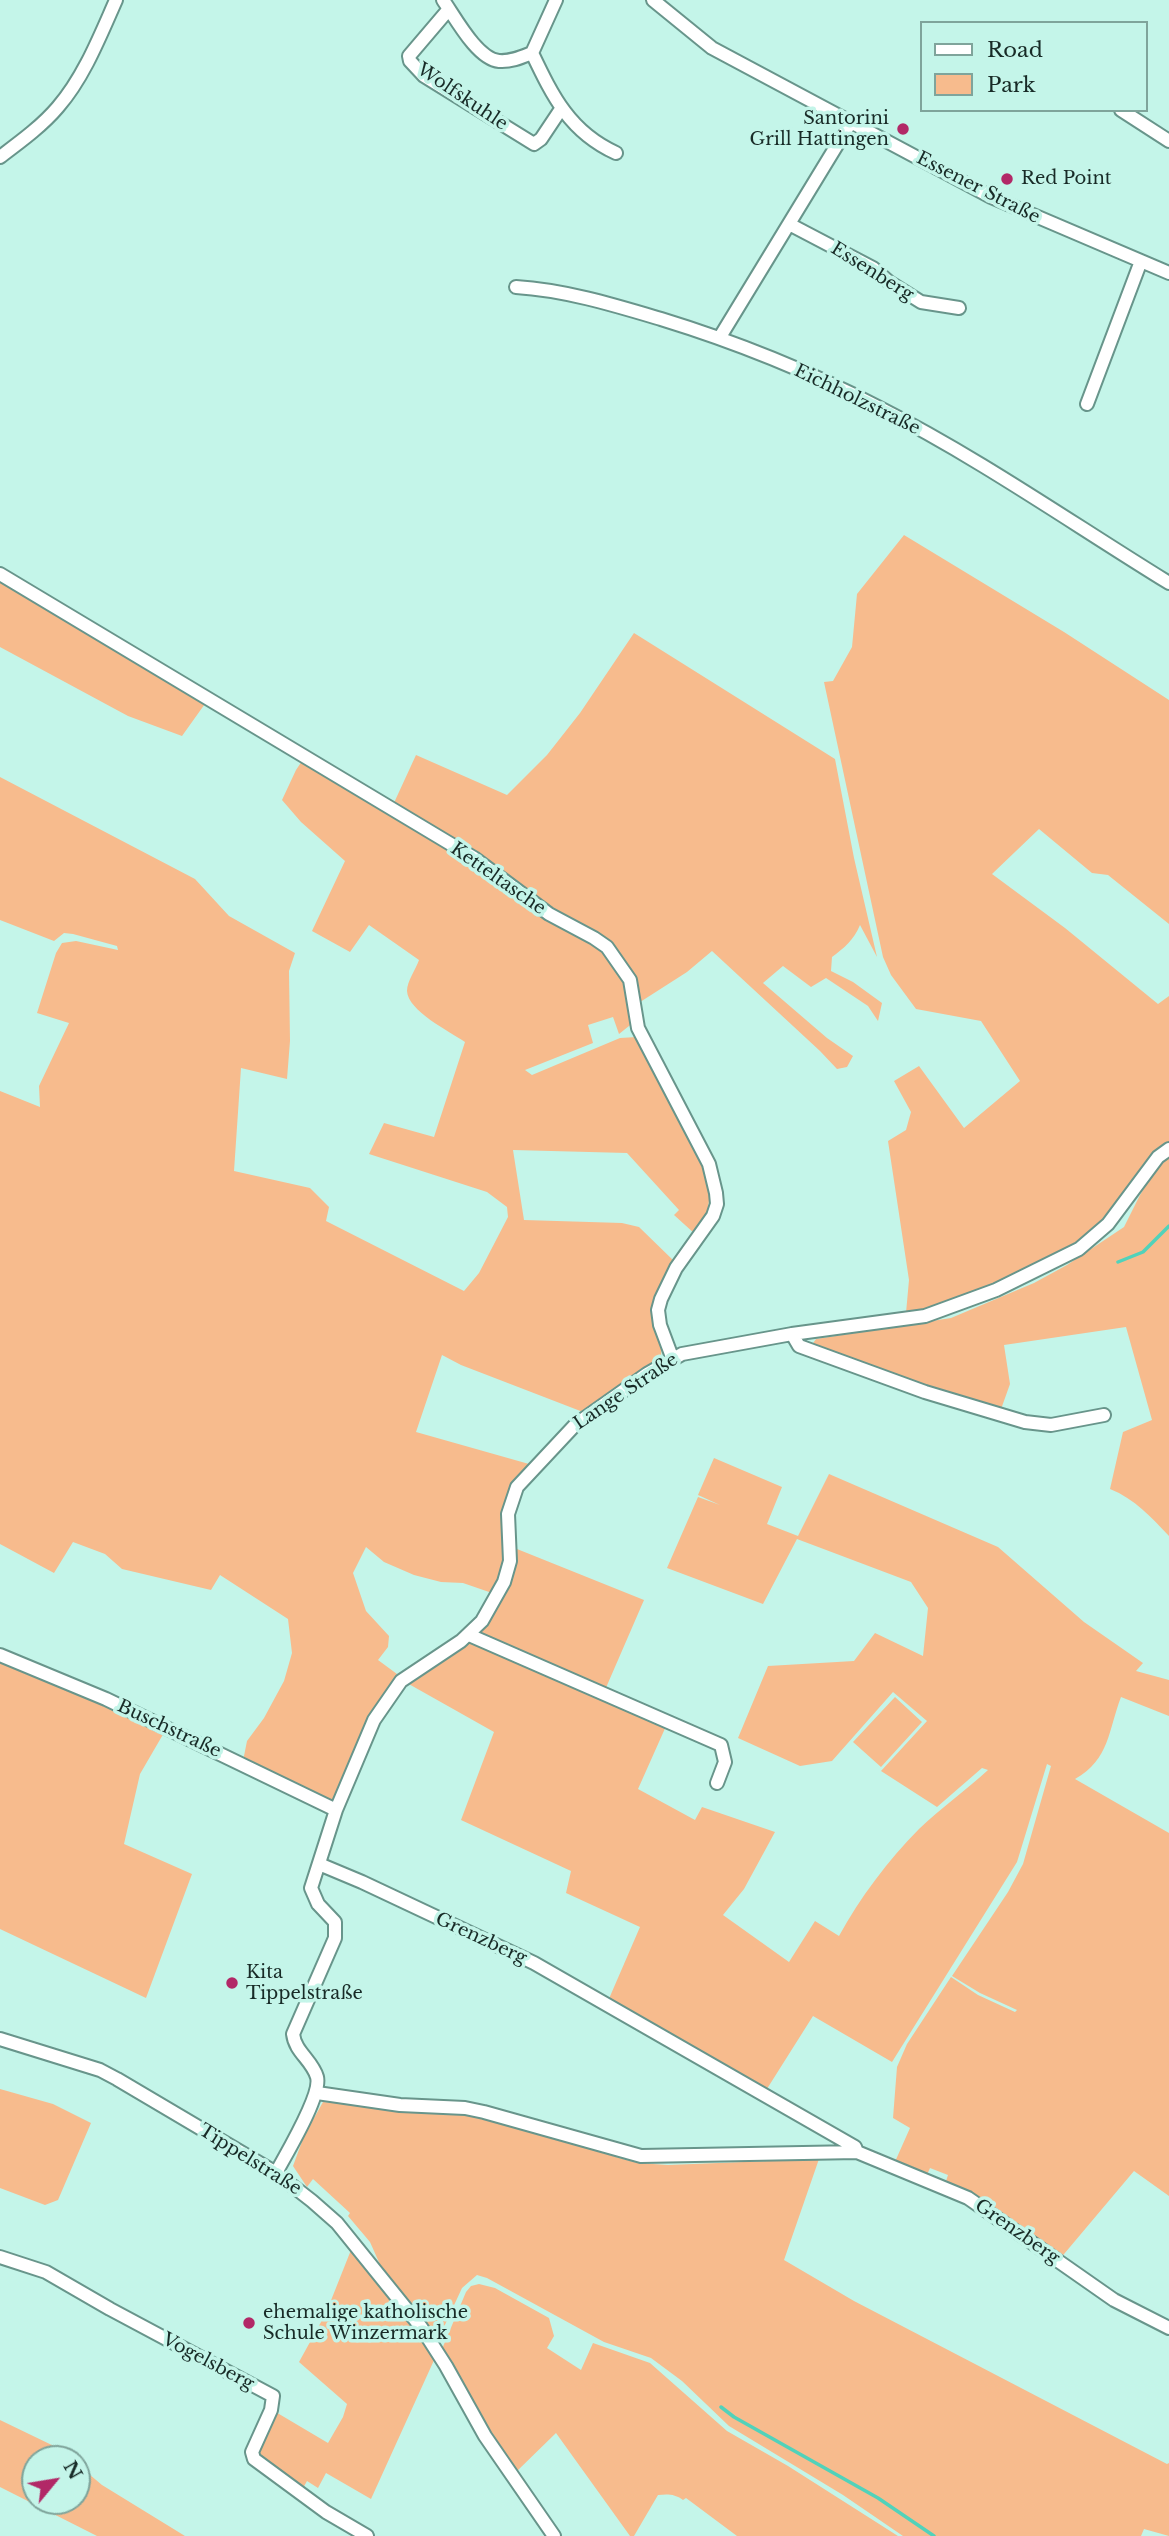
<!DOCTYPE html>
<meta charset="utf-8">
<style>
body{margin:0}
#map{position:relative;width:1169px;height:2536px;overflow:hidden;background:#c4f5e9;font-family:"Libre Baskerville",serif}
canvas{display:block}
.legend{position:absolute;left:920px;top:21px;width:228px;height:91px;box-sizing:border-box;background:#c4f5e9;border:2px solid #7fa49b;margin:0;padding:9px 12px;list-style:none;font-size:21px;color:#182b27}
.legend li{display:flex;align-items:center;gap:14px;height:35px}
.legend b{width:35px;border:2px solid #7fa49b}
.north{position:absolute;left:21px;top:2445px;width:70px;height:70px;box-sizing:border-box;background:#c4f5e9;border:2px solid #7fa49b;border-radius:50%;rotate:60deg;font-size:19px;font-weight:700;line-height:28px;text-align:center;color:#182b27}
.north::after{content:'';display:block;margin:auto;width:24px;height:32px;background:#b22867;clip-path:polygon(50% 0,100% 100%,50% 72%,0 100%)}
</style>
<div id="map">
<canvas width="1169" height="2536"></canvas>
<ul class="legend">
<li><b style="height:9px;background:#fff"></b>Road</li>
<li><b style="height:19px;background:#f7bb8d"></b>Park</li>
</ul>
<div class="north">N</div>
</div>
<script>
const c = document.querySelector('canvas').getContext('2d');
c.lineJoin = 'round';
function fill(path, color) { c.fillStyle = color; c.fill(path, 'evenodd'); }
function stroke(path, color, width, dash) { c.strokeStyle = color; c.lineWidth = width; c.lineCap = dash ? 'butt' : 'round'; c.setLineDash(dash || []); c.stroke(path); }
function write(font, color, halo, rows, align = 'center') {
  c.font = font + ' "Libre Baskerville",serif'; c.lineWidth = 7; c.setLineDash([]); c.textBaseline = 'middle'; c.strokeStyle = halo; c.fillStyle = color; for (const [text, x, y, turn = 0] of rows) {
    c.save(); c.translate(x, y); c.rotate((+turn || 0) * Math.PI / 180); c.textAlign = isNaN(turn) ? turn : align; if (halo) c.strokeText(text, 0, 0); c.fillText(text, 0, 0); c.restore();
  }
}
fill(new Path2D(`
 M 904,535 L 1064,632 L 1169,700 L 1169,924 L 1108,875 L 1092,873 L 1039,829 L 992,874 L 1065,928 L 1158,1004 L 1169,996 L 1169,1142 L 1156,1153 L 1106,1221 L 1049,1261 L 944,1308 L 906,1313 L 909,1280 L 888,1141 L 906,1130 L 911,1112 L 894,1081 L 919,1066 L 964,1128 L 1020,1081 L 981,1021 L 916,1009 L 891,975 L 883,957 L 824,682 L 833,681 L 852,647 L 857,594 Z
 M 0,577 L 207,701 L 182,736 L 128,716 L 0,647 Z
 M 634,633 L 835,759 L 854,858 L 877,957 L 860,925 C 854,940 844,948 832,957 L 831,971 L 853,982 L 882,1003 L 878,1021 L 868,1006 L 826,978 L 811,987 L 783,966 L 763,983 L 827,1038 L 853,1056 L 847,1067 L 837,1069 L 820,1051 L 712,951 L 687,972 L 637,1004 L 606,943 L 551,913 L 393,805 L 416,755 L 507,795 L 547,755 L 580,713 Z
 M 304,758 L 594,939 L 625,973 L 634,1022 L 619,1034 L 613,1017 L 588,1025 L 593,1043 L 525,1070 L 532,1075 L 620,1038 L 637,1037 L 707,1173 C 711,1202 711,1209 695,1234 L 674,1215 L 679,1210 L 627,1153 L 513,1150 L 524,1220 L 622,1223 L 639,1227 L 675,1262 L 664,1281 L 661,1359 L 583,1412 L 461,1365 L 442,1355 L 416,1432 L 529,1464 L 508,1493 L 504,1512 L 506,1552 L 501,1572 L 492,1593 L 463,1583 L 441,1582 L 414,1575 L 384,1562 L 366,1547 L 353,1573 L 366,1611 L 389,1636 L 388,1647 L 378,1660 L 397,1674 C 368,1712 353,1758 335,1802 L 329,1804 L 243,1761 L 247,1741 L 264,1718 L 284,1681 L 292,1653 L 288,1619 L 220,1575 L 211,1590 L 122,1569 L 105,1554 L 73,1542 L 54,1573 L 0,1544 L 0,1091 L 40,1107 L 39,1086 L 69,1023 L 37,1013 L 56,953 L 62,943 L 76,941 L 118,950 L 117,946 L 73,934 L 64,933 L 54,941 L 0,920 L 0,777 L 195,879 L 229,916 L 295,953 L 289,971 L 290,1041 L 287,1079 L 241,1068 L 234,1171 L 310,1188 L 329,1207 L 326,1221 L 464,1291 L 479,1273 L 508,1217 L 507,1207 L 487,1192 L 369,1154 L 384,1123 L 434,1137 L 465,1042 C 449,1031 408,1011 407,991 C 407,981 416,969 419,960 L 369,925 L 350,952 L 312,931 L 345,861 L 301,822 L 282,800 L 296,770 Z
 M 1169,1156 L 1169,1536 C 1151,1517 1135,1499 1110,1489 L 1123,1432 L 1152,1420 L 1126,1327 L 1004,1345 L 1010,1384 L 1000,1412 L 811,1346 L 816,1339 L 951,1318 L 1034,1283 L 1067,1265 L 1124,1227 L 1140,1195 L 1159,1164 Z
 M 714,1458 L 782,1487 L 767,1524 L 798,1536 L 829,1474 L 998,1547 L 1084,1622 L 1143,1663 L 1136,1671 L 1169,1680 L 1169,1716 L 1121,1697 C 1108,1731 1110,1759 1075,1779 L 1169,1833 L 1169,2196 L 1134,2171 L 1059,2260 L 945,2184 L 948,2175 L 930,2168 L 926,2177 L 894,2164 L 910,2128 L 893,2118 L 897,2067 L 907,2044 L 951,1977 L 978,1995 L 1015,2012 L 1017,2010 L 980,1993 L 952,1976 L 1008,1892 L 1023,1864 L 1051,1766 L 1047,1764 L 1017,1862 L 892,2062 L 813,2016 L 765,2092 L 608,2001 L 640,1927 L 566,1893 L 571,1871 L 461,1820 L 494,1732 L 407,1683 L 473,1641 L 667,1724 L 638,1789 L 695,1820 L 702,1807 L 775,1832 L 744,1889 L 723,1915 L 789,1962 L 815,1921 L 839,1936 C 860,1898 888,1860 919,1829 C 941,1808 966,1790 988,1770 L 982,1768 L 937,1807 L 881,1771 L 927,1721 L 893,1692 L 832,1761 L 800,1766 L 738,1738 L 768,1666 L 854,1661 L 875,1633 L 923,1656 L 928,1608 L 911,1582 L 797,1539 L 763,1604 L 667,1568 L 698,1497 L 720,1505 L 698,1495 Z
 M 517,1549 L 644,1600 L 605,1690 L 480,1634 L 503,1599 Z
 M 0,1661 L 106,1703 L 165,1731 L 140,1774 L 124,1844 L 192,1874 L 146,1998 L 0,1929 Z
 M 895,1697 L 922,1722 L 881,1767 L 853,1742 Z
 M 0,2089 L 53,2104 L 91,2123 L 58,2200 L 45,2205 L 0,2188 Z
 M 323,2102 L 469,2114 L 545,2133 L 619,2158 L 638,2163 L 668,2165 L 819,2159 L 784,2260 L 854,2301 L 1167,2464 L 1169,2463 L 1169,2536 L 1144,2529 L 1141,2536 L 903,2536 L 843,2495 L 729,2426 L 682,2381 L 651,2358 L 604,2342 L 487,2278 L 477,2275 L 462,2288 L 437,2342 L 382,2269 L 370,2242 L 348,2216 L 350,2213 L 313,2179 L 307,2187 L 293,2166 L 304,2136 Z
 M 351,2250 L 435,2358 L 371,2499 L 326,2473 L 318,2488 L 307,2481 L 302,2490 L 258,2454 L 264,2431 L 274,2411 L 328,2443 L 343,2417 L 347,2404 L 299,2362 L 326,2313 Z
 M 479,2284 L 495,2288 L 549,2318 L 554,2336 L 547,2348 L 581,2370 L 593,2343 L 650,2363 L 727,2431 L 788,2466 L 898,2536 L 737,2536 L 686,2498 L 683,2500 C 675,2494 668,2494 658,2495 L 634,2536 L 630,2536 L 556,2433 L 515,2473 L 497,2449 L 442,2349 L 466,2292 L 471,2286 Z
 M 0,2420 L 58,2448 L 71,2459 L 35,2459 L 35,2501 L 77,2501 L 77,2464 L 102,2485 L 185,2536 L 97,2536 L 0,2487 Z`), '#f7bb8d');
stroke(new Path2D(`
 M 1118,1262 L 1143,1252 L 1169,1226
 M 721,2407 L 734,2417 L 878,2498 L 934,2536`), '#51d2ba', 3.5);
const minor = new Path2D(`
 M 443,0 C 455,17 477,59 499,61 C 511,62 522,57 532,53 L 556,0
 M 653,0 L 712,48 L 991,197 L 1169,273
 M 449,9 L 409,56 L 410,61 L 424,76 L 534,144 L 541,139 L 561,109
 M 532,53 C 553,97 570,132 616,153
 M 1121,110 L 1169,141
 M 0,157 C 20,142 42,126 58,107 C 84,77 100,36 116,0
 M 789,224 L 873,268 L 889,282 L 921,302 L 959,308
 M 516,287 C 565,290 614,305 661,319 C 736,342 808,371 878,407 C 979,458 1073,524 1169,583
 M 720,337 L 851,122
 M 1087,404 L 1141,261
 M 0,574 L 474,858 L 549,914 L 594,938 L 607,947 L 630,980 L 638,1028 L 709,1164 L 716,1193 L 717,1204 L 713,1216 L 676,1268 L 661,1299 L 658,1310 L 660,1325 L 672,1357
 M 792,1334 L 799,1346 L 925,1392 L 1025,1422 L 1051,1425 L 1104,1415
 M 469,1635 L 721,1745 L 725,1762 L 717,1783
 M 0,1655 L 106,1699 L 336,1810
 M 319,1864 L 362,1882 L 534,1963 L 855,2147 L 857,2152
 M 0,2039 L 100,2070 L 117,2079 L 276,2173 L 312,2201 L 337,2223 L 421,2327 L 446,2366 L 485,2436 L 554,2536
 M 317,2093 L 400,2105 L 465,2108 L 484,2112 L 641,2156 L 857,2152 L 968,2198 L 1114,2300 L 1169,2328
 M 276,2173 C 286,2154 322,2095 317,2077 C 312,2060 295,2052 293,2034 L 335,1938 L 335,1922 L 318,1904 L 311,1888 L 336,1810 L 374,1720 L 401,1681 L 461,1641 L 482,1621 L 504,1582 L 510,1561 L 508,1514 L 517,1487 L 575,1425 L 647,1374 L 682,1354 L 792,1334 L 925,1316 L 996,1290 L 1079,1249 L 1108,1224 L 1158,1157 L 1169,1149
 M 0,2257 L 46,2272 L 110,2309 L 273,2396 L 271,2410 L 252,2452 L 254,2459 L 326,2512 L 367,2536`);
stroke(minor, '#68958b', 16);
stroke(minor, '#fff', 12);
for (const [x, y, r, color] of [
 [903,129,7,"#b22867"],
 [1007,179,7,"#b22867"],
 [232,1983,7,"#b22867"],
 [249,2323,7,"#b22867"]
]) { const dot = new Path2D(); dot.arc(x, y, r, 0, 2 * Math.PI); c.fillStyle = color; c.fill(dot); stroke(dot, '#c4f5e9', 2.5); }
write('18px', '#182b27', '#c4f5e9', [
 ["Wolfskuhle",462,97,34],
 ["Essener Straße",978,188,27],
 ["Essenberg",872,272,32],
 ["Eichholzstraße",857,400,26],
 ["Ketteltasche",498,879,35],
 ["Lange Straße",626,1392,-34],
 ["Buschstraße",169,1729,25],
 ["Grenzberg",481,1939,25],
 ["Tippelstraße",250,2160,32],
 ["Grenzberg",1017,2232,35],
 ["Vogelsberg",208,2362,28]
]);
write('18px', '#182b27', '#c4f5e9', [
 ["Santorini",889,119,"right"],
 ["Grill Hattingen",889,140,"right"],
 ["Red Point",1021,179],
 ["Kita",246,1973],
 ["Tippelstraße",246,1994],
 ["ehemalige katholische",263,2313],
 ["Schule Winzermark",263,2334]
], 'left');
</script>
